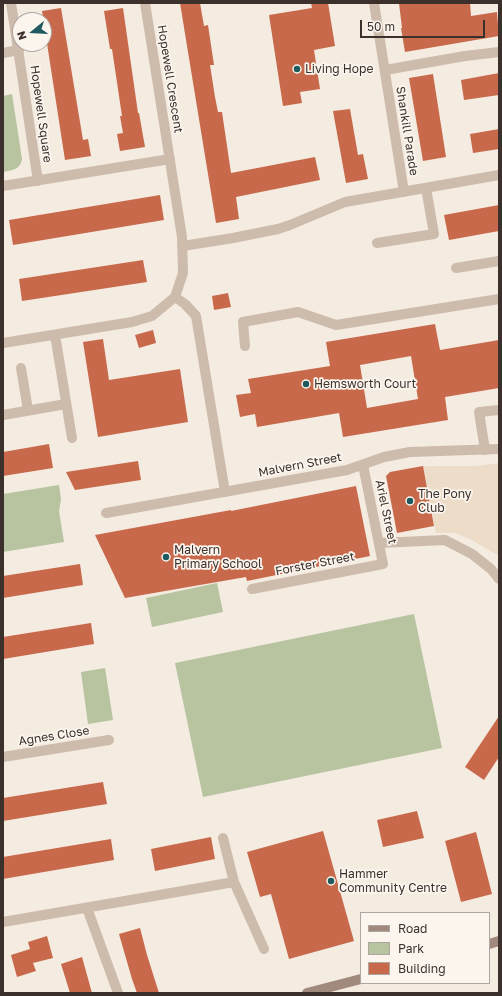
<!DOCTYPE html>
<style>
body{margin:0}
#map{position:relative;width:502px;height:996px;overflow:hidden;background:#f4ebe1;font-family:"Golos Text",sans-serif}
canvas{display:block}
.frame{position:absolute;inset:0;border:4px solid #3b302b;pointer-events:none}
.legend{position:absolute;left:360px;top:912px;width:130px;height:72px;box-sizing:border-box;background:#fbf5ee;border:1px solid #aea6a0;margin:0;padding:5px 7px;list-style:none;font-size:12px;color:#3b302b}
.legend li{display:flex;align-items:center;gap:8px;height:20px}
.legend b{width:20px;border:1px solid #aea6a0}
.north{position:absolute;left:12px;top:12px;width:40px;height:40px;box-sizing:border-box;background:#fbf5ee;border:1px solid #aea6a0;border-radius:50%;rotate:252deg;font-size:11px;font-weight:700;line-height:16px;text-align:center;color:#3b302b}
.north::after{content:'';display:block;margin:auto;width:14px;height:18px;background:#1f5a5e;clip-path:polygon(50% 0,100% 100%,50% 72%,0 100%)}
.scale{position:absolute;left:360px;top:20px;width:125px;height:18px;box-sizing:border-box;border:2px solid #3b302b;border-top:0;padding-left:5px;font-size:12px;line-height:14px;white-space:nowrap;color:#3b302b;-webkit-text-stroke:3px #fbf5ee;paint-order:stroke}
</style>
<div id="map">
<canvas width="502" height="996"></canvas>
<div class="frame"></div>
<ul class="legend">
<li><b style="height:5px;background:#a18a7d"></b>Road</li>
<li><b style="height:11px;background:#b8c4a0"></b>Park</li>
<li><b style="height:11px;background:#c8694b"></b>Building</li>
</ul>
<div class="north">N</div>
<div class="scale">50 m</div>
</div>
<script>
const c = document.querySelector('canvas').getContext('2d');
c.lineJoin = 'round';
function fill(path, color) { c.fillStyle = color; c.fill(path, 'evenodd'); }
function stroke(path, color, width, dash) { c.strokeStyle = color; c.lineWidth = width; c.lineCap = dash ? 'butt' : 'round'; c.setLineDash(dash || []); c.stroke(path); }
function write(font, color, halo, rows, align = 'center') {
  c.font = font + ' "Golos Text",sans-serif'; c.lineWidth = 3.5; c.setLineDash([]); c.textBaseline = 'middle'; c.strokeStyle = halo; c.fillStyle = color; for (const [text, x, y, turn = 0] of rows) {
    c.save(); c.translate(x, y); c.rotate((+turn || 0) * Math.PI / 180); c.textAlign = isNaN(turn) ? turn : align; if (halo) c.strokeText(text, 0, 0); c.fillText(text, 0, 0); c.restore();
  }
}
fill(new Path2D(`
 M 12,94 L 22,159 C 20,170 12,170 3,172 L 3,96 Z
 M 59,485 L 61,499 L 59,511 L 64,542 L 3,552 L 3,494 Z
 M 217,583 L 223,612 L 152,627 L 146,598 Z
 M 414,614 L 442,748 L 203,797 L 175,663 Z
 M 105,668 L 113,720 L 88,724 L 81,672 Z`), '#b8c4a0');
fill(new Path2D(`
 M 499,463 L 499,556 L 470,539 L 455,533 L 436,533 L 423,466 L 477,466 Z`), '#ecdcc8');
fill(new Path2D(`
 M 180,3 L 200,3 L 204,26 L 208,25 L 214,65 L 210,65 L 215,97 L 218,112 L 222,112 L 231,173 L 315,157 L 320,180 L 236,197 L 239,219 L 216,223 Z
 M 311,3 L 328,3 L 335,46 L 314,50 L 320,89 L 300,92 L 302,103 L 283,106 L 269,15 L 312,8 Z
 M 399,3 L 470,3 L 471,16 L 497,12 L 499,36 L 405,52 L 401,28 L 402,28 Z
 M 61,8 L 83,140 L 88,139 L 91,156 L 65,160 L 42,11 Z
 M 123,8 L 138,113 L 139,113 L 145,147 L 120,151 L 117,134 L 123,133 L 120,116 L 122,116 L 112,49 L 110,49 L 104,11 Z
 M 499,73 L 499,95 L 464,100 L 461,80 Z
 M 433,74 L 446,157 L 423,161 L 409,78 Z
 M 350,109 L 358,155 L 363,154 L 368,179 L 346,183 L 333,111 Z
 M 499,129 L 499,149 L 473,153 L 470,134 Z
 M 160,195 L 164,220 L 13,245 L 9,220 Z
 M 499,205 L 499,231 L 449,240 L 444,215 Z
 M 143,260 L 147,282 L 22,301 L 19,279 Z
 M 228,293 L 231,307 L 214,310 L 212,296 Z
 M 435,324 L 440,350 L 499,340 L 499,388 L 445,397 L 448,420 L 343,437 L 339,413 L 257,427 L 255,414 L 240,417 L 236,395 L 251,393 L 248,379 L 330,366 L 326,342 ZM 411,356 L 418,399 L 367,408 L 360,365 Z
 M 153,330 L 156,343 L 139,348 L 135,335 Z
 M 103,339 L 109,380 L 180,369 L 188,422 L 98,437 L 83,342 Z
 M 49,444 L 53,468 L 3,476 L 3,452 Z
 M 138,461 L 141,480 L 75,490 L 66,472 Z
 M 423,466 L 434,526 L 397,533 L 386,476 L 390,472 Z
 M 356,486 L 370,556 L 247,581 L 246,577 L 125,598 L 95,535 L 231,510 L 231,511 Z
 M 80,564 L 83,585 L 3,598 L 3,576 Z
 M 91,623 L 94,644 L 3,659 L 3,637 Z
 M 499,716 L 499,757 L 484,780 L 465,767 Z
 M 103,782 L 107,804 L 3,821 L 3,798 Z
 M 417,811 L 424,838 L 383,847 L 377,820 Z
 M 323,831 L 354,941 L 289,959 L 271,894 L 260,897 L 247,852 Z
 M 476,832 L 492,894 L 461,902 L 445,841 Z
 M 211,837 L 215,859 L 155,871 L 151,849 Z
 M 111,839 L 114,860 L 3,879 L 3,857 Z
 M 140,928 L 147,955 L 159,993 L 137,993 L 132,979 L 119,934 Z
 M 47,936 L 53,958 L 33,963 L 36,971 L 17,977 L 11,955 L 30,949 L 28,942 Z
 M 82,957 L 92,993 L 70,993 L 61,964 Z`), '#c8694b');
stroke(new Path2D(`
 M 3,53 L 19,50
 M 377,243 L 434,234 L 426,188
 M 456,268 L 499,261
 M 245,346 L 243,322 L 298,312 L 336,325 L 499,299
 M 21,368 L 28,410
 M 485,450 L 479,412 L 499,410
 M 223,838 L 234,882 L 264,949
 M 154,896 L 234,882`), '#cdbbac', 10);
stroke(new Path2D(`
 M 11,3 L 38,181
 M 374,3 L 404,192
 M 385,70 L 465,56 L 499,52
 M 3,186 L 170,159
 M 183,246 L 233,238 L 278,229 L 290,225 L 345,202 L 499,175
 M 175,297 L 185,304 L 196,316 L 225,492
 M 55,335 L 72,438
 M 3,343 L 132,322 L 152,316 L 175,297 L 183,273 L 182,237 L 145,3
 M 3,415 L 66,404
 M 106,513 L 347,470 L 384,457 L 410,452 L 499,449
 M 379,543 L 445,540 L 472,554 L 491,569 L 499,579
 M 252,589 L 383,564 L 363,465
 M 3,757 L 109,740
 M 87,908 L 118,993
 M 3,922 L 154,896`), '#cdbbac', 10);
stroke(new Path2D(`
 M 489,944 L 499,941
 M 307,993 L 361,979`), '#a18a7d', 10);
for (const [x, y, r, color] of [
 [297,69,4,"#1f5a5e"],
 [306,384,4,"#1f5a5e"],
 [410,501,4,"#1f5a5e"],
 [166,557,4,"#1f5a5e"],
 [331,881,4,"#1f5a5e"]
]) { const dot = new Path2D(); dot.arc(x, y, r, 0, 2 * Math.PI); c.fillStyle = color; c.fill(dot); stroke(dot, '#fbf5ee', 1.5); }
write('12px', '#3b302b', '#fbf5ee', [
 ["Living Hope",305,69],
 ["Hemsworth Court",314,384],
 ["The Pony",418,494],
 ["Club",418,508],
 ["Malvern",174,550],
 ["Primary School",174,564],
 ["Hammer",339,874],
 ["Community Centre",339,888]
], 'left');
write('12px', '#3b302b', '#fbf5ee', [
 ["Hopewell Crescent",170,79,81],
 ["Hopewell Square",41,114,82],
 ["Shankill Parade",407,131,81],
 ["Malvern Street",300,465,-11],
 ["Ariel Street",386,512,78],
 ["Forster Street",315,564,-11],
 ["Agnes Close",54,736,-9]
]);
</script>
